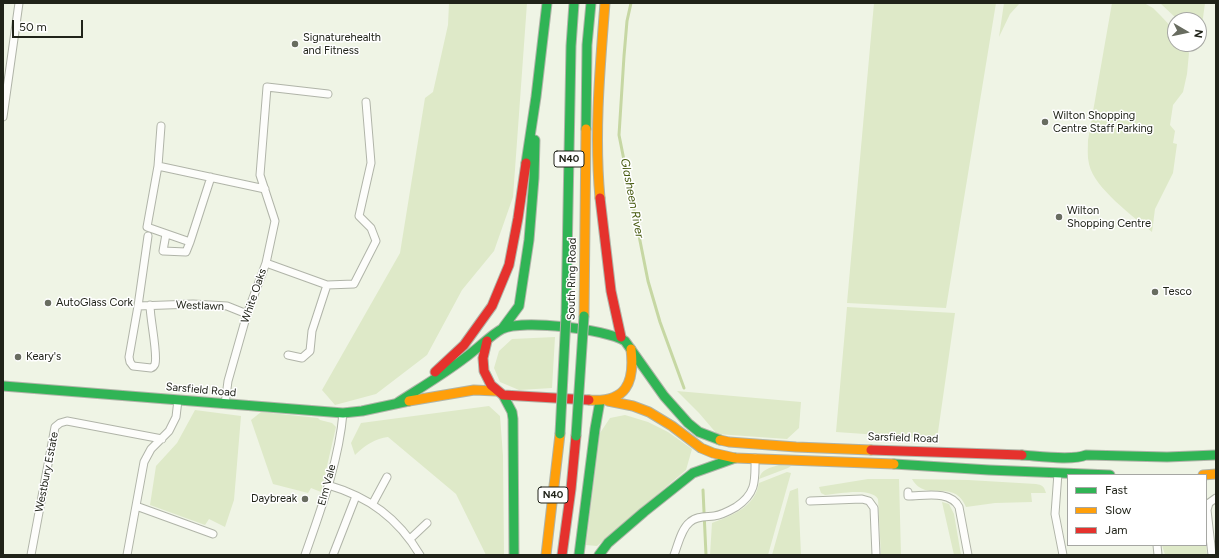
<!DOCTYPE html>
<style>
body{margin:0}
#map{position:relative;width:1219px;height:558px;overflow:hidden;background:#eff4e5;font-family:Figtree,sans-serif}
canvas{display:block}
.frame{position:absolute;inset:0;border:4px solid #202319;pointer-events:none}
.legend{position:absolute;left:1067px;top:474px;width:140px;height:72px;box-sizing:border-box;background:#fff;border:1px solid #a6a7a3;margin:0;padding:5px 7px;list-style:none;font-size:12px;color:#202319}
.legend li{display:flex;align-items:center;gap:8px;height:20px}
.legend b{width:20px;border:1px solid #a6a7a3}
.north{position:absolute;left:1167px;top:12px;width:40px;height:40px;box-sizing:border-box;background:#fff;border:1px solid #a6a7a3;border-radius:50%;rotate:99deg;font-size:11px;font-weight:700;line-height:16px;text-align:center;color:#202319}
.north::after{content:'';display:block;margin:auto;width:14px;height:18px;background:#686c60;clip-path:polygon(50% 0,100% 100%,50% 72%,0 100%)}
.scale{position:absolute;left:12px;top:20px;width:71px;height:18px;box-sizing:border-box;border:2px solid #202319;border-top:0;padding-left:5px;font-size:12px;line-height:14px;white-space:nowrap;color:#202319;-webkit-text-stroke:3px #fff;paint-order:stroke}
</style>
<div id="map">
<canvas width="1219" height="558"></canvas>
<div class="frame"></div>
<ul class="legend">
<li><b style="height:5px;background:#30b455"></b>Fast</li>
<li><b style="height:5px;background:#ff9f0a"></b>Slow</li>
<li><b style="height:5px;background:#e5322d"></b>Jam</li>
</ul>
<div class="north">N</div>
<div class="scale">50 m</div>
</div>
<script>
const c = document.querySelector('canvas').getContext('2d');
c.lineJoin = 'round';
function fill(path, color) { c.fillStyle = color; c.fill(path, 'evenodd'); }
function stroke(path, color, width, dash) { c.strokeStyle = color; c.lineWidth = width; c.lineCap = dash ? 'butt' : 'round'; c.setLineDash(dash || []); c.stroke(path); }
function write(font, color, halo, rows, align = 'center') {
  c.font = font + ' Figtree,sans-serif'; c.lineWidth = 3; c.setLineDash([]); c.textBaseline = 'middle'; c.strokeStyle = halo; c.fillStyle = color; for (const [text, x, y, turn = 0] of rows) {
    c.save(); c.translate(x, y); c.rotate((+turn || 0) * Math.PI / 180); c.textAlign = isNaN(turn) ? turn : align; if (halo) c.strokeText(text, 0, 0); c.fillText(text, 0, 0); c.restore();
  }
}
fill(new Path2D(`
 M 449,3 L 527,3 L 513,197 L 494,251 L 462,290 L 427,355 L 376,394 L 335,405 L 322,390 L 400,253 L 425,98 L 433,92 L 448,25 Z
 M 874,3 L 996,3 L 946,308 L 847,303 Z
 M 1004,3 L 1020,3 L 1010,14 L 999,37 Z
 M 1112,3 L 1144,3 L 1153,8 L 1161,16 L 1175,31 L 1175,44 L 1183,44 L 1189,53 L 1187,74 L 1183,92 L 1173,105 L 1170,125 L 1175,131 L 1173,143 L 1177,144 L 1173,173 L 1155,209 L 1152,232 C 1134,217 1094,188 1089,164 C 1087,156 1088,148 1088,140 Z
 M 1160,3 L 1205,3 L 1201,33 L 1199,32 L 1199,20 L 1178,20 Z
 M 847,307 L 955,313 L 937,439 L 836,432 Z
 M 555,337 L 552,388 L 519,390 L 500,382 L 494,368 L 499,351 L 512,339 Z
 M 677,391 L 801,402 L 799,428 L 787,439 L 717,434 L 699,413 Z
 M 489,406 L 500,416 L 503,456 L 504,555 L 486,555 L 456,494 L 388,437 C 376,438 364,446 355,455 L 351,443 L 361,423 Z
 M 195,410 L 241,416 L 234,500 L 225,527 L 209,519 L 205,525 L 150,505 L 156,466 L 177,443 Z
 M 261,412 L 318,418 L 320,420 L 332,423 L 336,427 L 321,492 L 311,488 L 308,493 L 273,484 L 251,420 Z
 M 625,415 L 648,422 L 668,432 L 692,449 L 686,470 L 597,546 L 586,545 L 600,433 L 610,418 Z
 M 779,465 L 791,466 L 788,468 L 759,479 C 761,469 770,468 779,465 Z
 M 787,472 L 791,473 L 768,555 L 710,555 L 712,523 C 733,515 755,507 759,483 Z
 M 868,479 L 899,479 L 901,555 L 881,555 L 878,499 C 871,487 837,494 825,495 L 821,493 L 819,487 Z
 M 912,479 L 968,480 L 1036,484 C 1042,485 1044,486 1046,493 L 1031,493 L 1032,502 L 995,503 L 966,507 C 954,477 926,504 912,479 Z
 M 798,488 L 801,555 L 772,555 L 790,491 Z
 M 942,502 L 949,504 L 954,514 L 961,555 L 954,555 Z
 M 1162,545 L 1206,545 L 1207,555 L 1165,555 Z`), '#dee9c8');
stroke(new Path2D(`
 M 631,3 L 627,21 L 624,56 L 619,135 L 648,281 L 660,322 L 684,388
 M 703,490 L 706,555`), '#c6d7a3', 3);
const street = new Path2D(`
 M 3,117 L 19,3
 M 161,126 L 158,166 L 147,227 L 190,242 L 211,177
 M 158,166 L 265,189
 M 166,234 L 163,251 L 186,252 L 190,242
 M 148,236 L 138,306 L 193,304 L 227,306 L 247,314
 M 266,263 L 327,285 L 354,284 L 376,241 L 371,228 L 359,216 L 371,163 L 366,102
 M 138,306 L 129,357 L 130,362 L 133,366 L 151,368 C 154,367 154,366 155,364 C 158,354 150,319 150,305
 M 288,355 L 302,358 L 310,351 L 312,331 L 327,285
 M 225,404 L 228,381 L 247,314 L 266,263 L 275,221 L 260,175 L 267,87 L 328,94
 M 1058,473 L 1055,514 L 1063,555
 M 328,485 C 369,497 398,518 420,555
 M 908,492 L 908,496 C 925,496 950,490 959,507 L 968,555
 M 810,501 L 862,499 L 869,501 L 874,508 L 876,555
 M 373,503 L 387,477
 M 136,506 L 213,534
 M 410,539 L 427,523
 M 1157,545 L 1158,555
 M 31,555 L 55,427 L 60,423 L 67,421 L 162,439
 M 127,555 L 144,462 L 151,449 L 169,431 L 176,417 L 178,400
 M 305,555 C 321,509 339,461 343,413
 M 333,555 L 356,496
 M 674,555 C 678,545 681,529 690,522 C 696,516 706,517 714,516 C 722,515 729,511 736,507 C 757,493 755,480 755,458
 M 1212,555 L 1207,510 L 1209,503 L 1216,498`);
const fast = new Path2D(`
 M 586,129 L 587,45 L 591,3
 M 526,163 L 536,97 L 547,3
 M 566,316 L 571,46 L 574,3
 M 502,329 L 519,306 L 529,240 L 534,178 L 535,140
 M 3,386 L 343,413 L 362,411 L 409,401
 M 503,395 L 512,412 L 513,419 L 514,555
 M 397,403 C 420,388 444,374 466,357 C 476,350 492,334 502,329 C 523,319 605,329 625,341 L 664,396 L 688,423 L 699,432 L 720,440
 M 1022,455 C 1038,456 1072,461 1086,455 L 1167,457 L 1216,455
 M 894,464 L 989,470 L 1110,475
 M 579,555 L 595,429 L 600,401
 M 599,555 L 608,543 L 644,512 L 693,473 L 735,458`);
const slow = new Path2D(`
 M 600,198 C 594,133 600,68 605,3
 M 584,316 L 586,129
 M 589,400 C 626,403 635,383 631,349
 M 409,401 L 474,390 L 496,391
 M 608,401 L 633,406 L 649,412 L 672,426 L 701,448 L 713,453 L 735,458 L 894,464
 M 720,440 L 729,442 L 796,447 L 871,450
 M 1203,475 L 1216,474
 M 546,555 L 560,434`);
const jam = new Path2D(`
 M 600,198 L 611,291 L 621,337
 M 487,341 L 483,358 L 484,371 L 491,385 L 503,395 L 589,400
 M 435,372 L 464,345 L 492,306 L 509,265 L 518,218 L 526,163
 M 871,450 L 1022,455
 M 562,555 L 571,489 L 576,436`);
stroke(street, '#b0b4a8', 9);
stroke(fast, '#b0b4a8', 11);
stroke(slow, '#b0b4a8', 11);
stroke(jam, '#b0b4a8', 11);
stroke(street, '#fdfdfb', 7);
stroke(fast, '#30b455', 9);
stroke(slow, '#ff9f0a', 9);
stroke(jam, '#e5322d', 9);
const fastBridge = new Path2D(`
 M 560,434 L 566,316
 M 576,436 L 584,316`);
stroke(fastBridge, '#b0b4a8', 11, []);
stroke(fastBridge, '#30b455', 9);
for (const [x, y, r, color] of [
 [295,44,4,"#686c60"],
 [1045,122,4,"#686c60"],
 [1059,217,4,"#686c60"],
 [1155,292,4,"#686c60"],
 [48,303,4,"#686c60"],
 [18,357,4,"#686c60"],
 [305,499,4,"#686c60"]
]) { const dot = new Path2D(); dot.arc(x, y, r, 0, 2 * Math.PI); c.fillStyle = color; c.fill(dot); stroke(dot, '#fff', 1.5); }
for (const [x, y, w] of [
 [569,159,30],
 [553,495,30]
]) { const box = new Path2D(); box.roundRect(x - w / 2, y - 8, w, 16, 3); c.fillStyle = '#fff'; c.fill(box); stroke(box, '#202319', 1); }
write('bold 10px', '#202319', null, [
 ["N40",569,159],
 ["N40",553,495]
]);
write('11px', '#202319', '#fff', [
 ["Signaturehealth",303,38],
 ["and Fitness",303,51],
 ["Wilton Shopping",1053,116],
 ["Centre Staff Parking",1053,129],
 ["Wilton",1067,211],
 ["Shopping Centre",1067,224],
 ["Tesco",1163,292],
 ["AutoGlass Cork",56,303],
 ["Keary's",26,357],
 ["Daybreak",297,499,"right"]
], 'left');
write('11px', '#202319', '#fff', [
 ["South Ring Road",572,279,-89],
 ["White Oaks",254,296,-71],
 ["Westlawn",200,306,2],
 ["Sarsfield Road",201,390,5],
 ["Sarsfield Road",903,438,2],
 ["Westbury Estate",47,472,-79],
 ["Elm Vale",327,485,-75]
]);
write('italic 12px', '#475b10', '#fff', [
 ["Glasheen River",632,198,79]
]);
</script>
